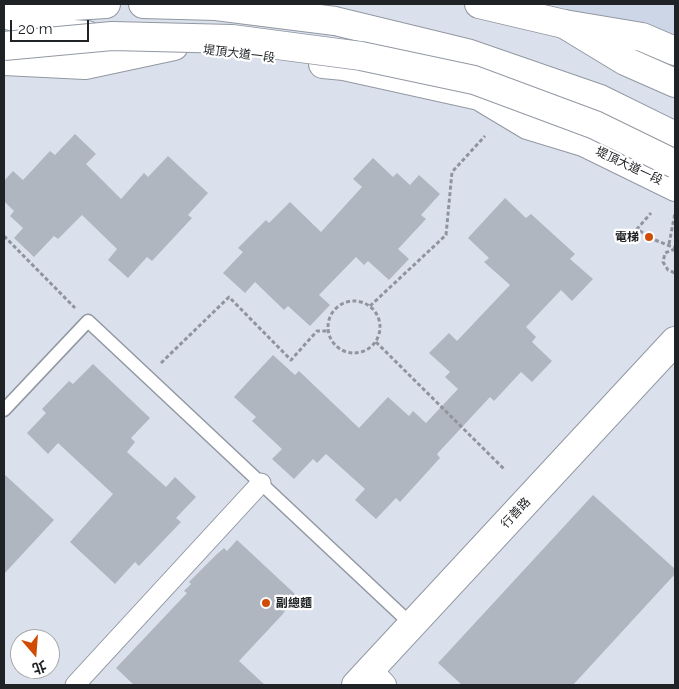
<!DOCTYPE html>
<meta charset="utf-8">
<style>
body{margin:0}
#map{position:relative;width:679px;height:689px;overflow:hidden;background:#dbe1ec;font-family:Raleway,"Noto Sans TC",sans-serif}
canvas{display:block}
.frame{position:absolute;inset:0;border:5px solid #202326;pointer-events:none}
.north{position:absolute;left:10px;top:629px;width:50px;height:50px;box-sizing:border-box;background:#fff;border:1px solid #a6a7a8;border-radius:50%;rotate:162deg;font-size:14px;font-weight:700;line-height:20px;text-align:center;color:#202326}
.north::after{content:'';display:block;margin:auto;width:18px;height:22px;background:#d04b05;clip-path:polygon(50% 0,100% 100%,50% 72%,0 100%)}
.scale{position:absolute;left:10px;top:20px;width:79px;height:22px;box-sizing:border-box;border:2px solid #202326;border-top:0;padding-left:6px;font-size:15px;line-height:18px;white-space:nowrap;color:#202326;-webkit-text-stroke:4px #fff;paint-order:stroke}
</style>
<div id="map">
<canvas width="679" height="689"></canvas>
<div class="frame"></div>
<div class="north">北</div>
<div class="scale">20 m</div>
</div>
<script>
const c = document.querySelector('canvas').getContext('2d');
c.lineJoin = 'round';
function fill(path, color) { c.fillStyle = color; c.fill(path, 'evenodd'); }
function stroke(path, color, width, dash) { c.strokeStyle = color; c.lineWidth = width; c.lineCap = dash ? 'butt' : 'round'; c.setLineDash(dash || []); c.stroke(path); }
function write(font, color, halo, rows, align = 'center') {
  c.font = font + ' Raleway,"Noto Sans TC",sans-serif'; c.lineWidth = 4.5; c.setLineDash([]); c.textBaseline = 'middle'; c.strokeStyle = halo; c.fillStyle = color; for (const [text, x, y, turn = 0] of rows) {
    c.save(); c.translate(x, y); c.rotate((+turn || 0) * Math.PI / 180); c.textAlign = isNaN(turn) ? turn : align; if (halo) c.strokeText(text, 0, 0); c.fillText(text, 0, 0); c.restore();
  }
}
fill(new Path2D(`
 M 552,4 L 675,4 L 675,47 Z`), '#ccd6e7');
fill(new Path2D(`
 M 75,134 L 96,154 L 86,164 L 121,199 L 144,173 L 148,177 L 168,156 L 208,193 L 188,215 L 192,218 L 152,261 L 147,257 L 128,278 L 108,260 L 117,249 L 82,215 L 58,239 L 54,236 L 34,257 L 14,238 L 23,228 L 10,216 L 14,211 L 4,201 L 4,181 L 13,171 L 23,180 L 50,151 L 55,155 Z
 M 373,158 L 393,177 L 397,173 L 410,185 L 419,175 L 440,194 L 421,215 L 426,219 L 398,249 L 409,259 L 389,280 L 368,261 L 364,265 L 356,257 L 319,295 L 330,305 L 310,326 L 288,306 L 284,310 L 255,282 L 245,293 L 223,273 L 243,252 L 238,248 L 266,220 L 269,223 L 290,202 L 321,232 L 362,187 L 353,179 Z
 M 505,198 L 526,218 L 531,214 L 575,254 L 570,259 L 593,279 L 572,301 L 561,290 L 526,327 L 536,337 L 532,342 L 552,361 L 532,382 L 521,372 L 494,401 L 490,397 L 437,454 L 440,458 L 400,502 L 396,498 L 376,519 L 355,500 L 365,489 L 326,454 L 317,463 L 313,459 L 294,479 L 272,459 L 282,449 L 252,421 L 256,417 L 234,397 L 273,355 L 295,375 L 299,371 L 359,428 L 388,397 L 409,416 L 413,411 L 426,423 L 458,389 L 445,377 L 450,372 L 429,353 L 449,333 L 457,341 L 510,285 L 484,262 L 489,258 L 468,238 Z
 M 93,364 L 150,418 L 131,438 L 135,442 L 127,452 L 166,487 L 175,477 L 196,497 L 176,518 L 181,522 L 139,566 L 135,562 L 115,584 L 70,542 L 113,494 L 58,443 L 48,454 L 27,433 L 46,413 L 42,409 L 69,381 L 73,384 Z
 M 4,474 L 54,520 L 4,574 Z
 M 593,495 L 675,569 L 675,574 L 573,685 L 462,685 L 438,663 Z
 M 237,540 L 295,594 L 285,605 L 288,607 L 282,615 L 239,661 L 265,685 L 134,685 L 116,668 L 187,593 L 184,591 L 191,584 L 189,582 L 217,554 L 224,548 L 227,551 Z`), '#b0b6c0');
const service = new Path2D(`
 M 4,410 L 88,321 L 412,625`);
const pedestrian = new Path2D(`
 M 75,685 L 261,483`);
const minor = new Path2D(`
 M 482,100 L 527,127 L 583,144 L 675,189
 M 370,670 L 384,685`);
const tertiary = new Path2D(`
 M 356,685 L 675,341`);
const secondary = new Path2D(`
 M 479,4 L 564,24 L 642,37 L 675,51
 M 4,14 L 73,34 L 87,35
 M 4,61 L 85,65 L 174,46
 M 323,64 L 344,66 L 516,104`);
const trunk = new Path2D(`
 M 143,4 L 216,6 L 335,21 L 467,53 L 600,99 L 675,136
 M 4,12 L 23,9 L 106,4
 M 564,24 L 625,61 L 675,83`);
stroke(service, '#9298a2', 15);
stroke(pedestrian, '#9298a2', 21);
stroke(minor, '#9298a2', 26);
stroke(tertiary, '#9298a2', 30);
stroke(secondary, '#9298a2', 30);
stroke(trunk, '#9298a2', 30);
stroke(new Path2D(`
 M 643,233 L 637,229 L 651,213
 M 4,236 L 75,308
 M 655,240 L 675,248
 M 669,244 L 675,213
 M 675,249 L 665,253 L 663,262 L 668,270 L 675,273
 M328 327a26 26 0 1 1 52 0a26 26 0 1 1-52 0Z
 M 370,306 L 446,235 L 452,172 L 485,136
 M 376,342 L 505,470
 M 161,363 L 229,297 L 291,360 L 317,331 L 328,331`), '#90959d', 3, [4, 2.5]);
stroke(service, '#fff', 12);
stroke(pedestrian, '#fff', 19);
stroke(minor, '#fff', 24);
stroke(tertiary, '#fff', 28);
stroke(secondary, '#fff', 28);
stroke(trunk, '#fff', 28);
const trunkBridge = new Path2D(`
 M 4,46 L 112,36 L 232,39 L 361,56 L 474,80 L 595,125 L 675,164`);
stroke(trunkBridge, '#9298a2', 30, []);
stroke(trunkBridge, '#fff', 28);
for (const [x, y, r, color] of [
 [649,237,5,"#d04b05"],
 [266,603,5,"#d04b05"]
]) { const dot = new Path2D(); dot.arc(x, y, r, 0, 2 * Math.PI); c.fillStyle = color; c.fill(dot); stroke(dot, '#fff', 2); }
write('12px', '#202326', '#fff', [
 ["堤頂大道一段",239,54,7],
 ["堤頂大道一段",629,166,25],
 ["行善路",516,513,-47]
]);
write('bold 12px', '#202326', '#fff', [
 ["電梯",639,237],
 ["副總麵",276,603,"left"]
], 'right');
</script>
